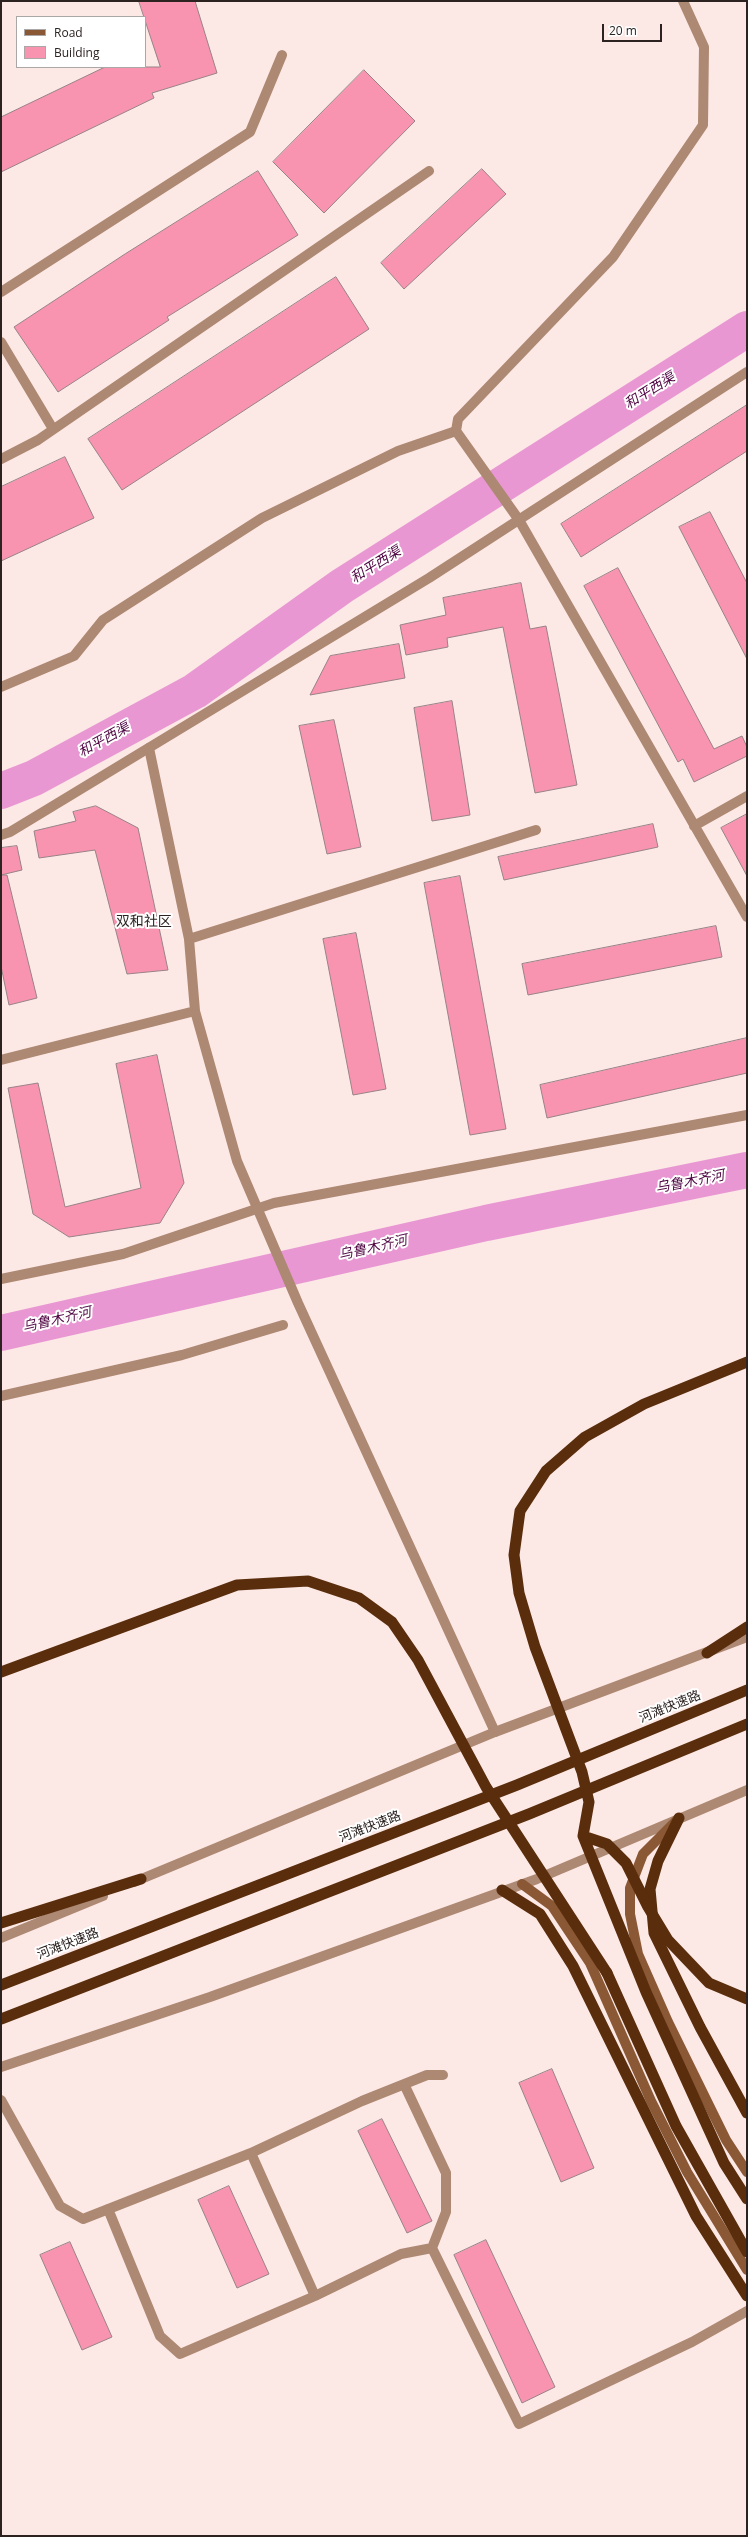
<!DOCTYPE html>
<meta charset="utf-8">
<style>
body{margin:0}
#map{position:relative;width:748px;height:2537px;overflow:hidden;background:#fce8e5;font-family:"Open Sans",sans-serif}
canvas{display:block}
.frame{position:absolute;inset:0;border:2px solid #2c2321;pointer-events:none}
.legend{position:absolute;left:16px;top:16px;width:130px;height:52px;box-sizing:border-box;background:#fff;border:1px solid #aba7a6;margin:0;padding:5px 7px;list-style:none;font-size:12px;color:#2c2321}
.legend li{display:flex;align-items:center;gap:8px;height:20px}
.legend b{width:20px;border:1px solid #aba7a6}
.scale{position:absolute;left:602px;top:24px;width:60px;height:18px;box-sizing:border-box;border:2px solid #2c2321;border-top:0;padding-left:5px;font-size:12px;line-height:14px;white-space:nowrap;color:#2c2321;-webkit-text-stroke:3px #fff;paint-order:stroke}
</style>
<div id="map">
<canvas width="748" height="2537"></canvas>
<div class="frame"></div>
<ul class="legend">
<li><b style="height:5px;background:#8b5836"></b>Road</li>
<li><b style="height:11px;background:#f894b0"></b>Building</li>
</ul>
<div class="scale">20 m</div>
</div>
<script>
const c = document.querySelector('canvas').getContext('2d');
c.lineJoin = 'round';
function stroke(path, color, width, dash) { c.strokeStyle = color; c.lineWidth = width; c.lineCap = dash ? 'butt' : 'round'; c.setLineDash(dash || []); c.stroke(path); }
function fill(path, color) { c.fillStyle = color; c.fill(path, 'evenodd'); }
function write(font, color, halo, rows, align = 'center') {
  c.font = font + ' "Open Sans","Noto Sans SC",sans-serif'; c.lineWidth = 4; c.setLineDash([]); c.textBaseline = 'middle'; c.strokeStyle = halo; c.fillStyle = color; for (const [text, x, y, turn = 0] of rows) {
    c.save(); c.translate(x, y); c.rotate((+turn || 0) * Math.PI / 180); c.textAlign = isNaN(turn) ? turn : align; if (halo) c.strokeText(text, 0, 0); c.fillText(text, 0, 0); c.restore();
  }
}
stroke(new Path2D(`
 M 1,791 L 34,778 L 195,691 L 342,586 L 747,329
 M 1,1333 L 486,1223 L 747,1170`), '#e897d3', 36);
const building = new Path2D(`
 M 139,1 L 195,1 L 217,73 L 152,93 L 154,98 L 1,172 L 1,117 L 105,67 L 160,67 Z
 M 364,70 L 415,121 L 324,213 L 273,162 Z
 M 482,169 L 506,194 L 404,289 L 381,263 Z
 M 258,171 L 298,235 L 167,317 L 169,320 L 58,392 L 14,327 L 125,254 Z
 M 336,277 L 369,329 L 122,490 L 88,439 Z
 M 747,405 L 747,451 L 581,557 L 561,524 Z
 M 65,457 L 94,518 L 1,561 L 1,487 Z
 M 710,512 L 747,583 L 747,659 L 679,527 Z
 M 618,568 L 714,749 L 742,736 L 747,747 L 747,756 L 694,782 L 683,759 L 678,762 L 584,586 Z
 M 521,583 L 530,629 L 546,626 L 577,785 L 535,793 L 503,627 L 447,638 L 448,647 L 406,655 L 400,625 L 446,615 L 443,598 Z
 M 399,644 L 405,678 L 310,695 L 330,656 Z
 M 452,701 L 470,815 L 432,821 L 414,708 Z
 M 334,720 L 361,847 L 327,854 L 299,726 Z
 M 96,806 L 138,828 L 168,970 L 127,974 L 95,850 L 39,858 L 34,831 L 76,821 L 73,812 Z
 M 747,814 L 747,876 L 721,828 Z
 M 653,824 L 658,847 L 504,880 L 498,857 Z
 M 17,846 L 22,870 L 1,875 L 1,848 Z
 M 1,875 L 7,875 L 37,998 L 9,1005 L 1,966 Z
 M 460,876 L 506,1129 L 470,1135 L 424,883 Z
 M 716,926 L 722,957 L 528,995 L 522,964 Z
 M 356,933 L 386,1089 L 353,1095 L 323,939 Z
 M 747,1038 L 747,1073 L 547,1118 L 540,1085 Z
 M 157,1055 L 184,1183 L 160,1223 L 69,1237 L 33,1214 L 8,1088 L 38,1083 L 65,1207 L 141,1188 L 116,1064 Z
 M 552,2069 L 594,2168 L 561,2182 L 519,2083 Z
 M 382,2119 L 432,2221 L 407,2233 L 358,2131 Z
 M 229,2186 L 269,2274 L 237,2288 L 198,2200 Z
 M 486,2240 L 555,2387 L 522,2403 L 454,2255 Z
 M 70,2242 L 112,2337 L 82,2350 L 40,2255 Z`);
fill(building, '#f894b0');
stroke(building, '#998287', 1);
stroke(new Path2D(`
 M 1,292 L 250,132 L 282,55
 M 1,342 L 53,429
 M 1,459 L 38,440 L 429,171
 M 1,687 L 74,656 L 103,620 L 262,518 L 398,451 L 456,431
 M 1,1396 L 182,1355 L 283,1325
 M 404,2084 L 446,2173 L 446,2212 L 432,2248
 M 1,2100 L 60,2206 L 83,2219 L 251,2153 L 362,2101 L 427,2075 L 443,2075
 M 251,2153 L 315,2296
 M 108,2209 L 160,2336 L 180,2354 L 315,2296 L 401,2254 L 432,2248 L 519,2424 L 692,2342 L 747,2311`), '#ad8872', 10);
stroke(new Path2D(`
 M 683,1 L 704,47 L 703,125 L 613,257 L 458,419 L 456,431 L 519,520 L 747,917
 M 149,748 L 189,939 L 195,1011 L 237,1161 L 298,1303 L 495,1732
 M 694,826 L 747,796
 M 189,939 L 536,830
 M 1,1060 L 195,1011`), '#ad8872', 10);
stroke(new Path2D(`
 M 1,835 L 10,832 L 429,578 L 747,372
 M 1,1279 L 123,1254 L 274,1203 L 747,1115
 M 134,1882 L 495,1732 L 747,1637
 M 1,1938 L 103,1896
 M 1,2067 L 210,1997 L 537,1879 L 747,1790`), '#ad8872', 10);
stroke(new Path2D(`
 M 676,1821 L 643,1854 L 630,1888 L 630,1914 L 638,1954 L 668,2022 L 726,2140 L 747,2172
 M 522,1884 L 552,1906 L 590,1963 L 651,2101 L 687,2172 L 747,2270`), '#8b5836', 10);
stroke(new Path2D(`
 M 707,1653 L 747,1627
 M 679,1818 L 658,1861 L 650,1889 L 654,1933 L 700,2027 L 747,2113
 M 502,1890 L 540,1914 L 573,1966 L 696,2216 L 747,2296
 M 1,1923 L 141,1879
 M 607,1973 L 676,2126 L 747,2252
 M 1,1985 L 517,1785 L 747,1690
 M 1,2019 L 529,1814 L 747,1724`), '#5a2e0d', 11);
stroke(new Path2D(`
 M 747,1362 L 644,1404 L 585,1437 L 546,1471 L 520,1511 L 514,1555 L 519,1593 L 535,1647 L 582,1772 L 589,1802 L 583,1836 L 646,1992 L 724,2163 L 747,2199
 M 1,1672 L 237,1585 L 308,1581 L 359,1598 L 392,1622 L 418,1660 L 486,1787 L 607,1973
 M 583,1836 L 607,1844 L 626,1863 L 648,1907 L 668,1940 L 709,1983 L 747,1999`), '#5a2e0d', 11);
write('13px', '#2c2321', '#fff', [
 ["河滩快速路",670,1707,-22],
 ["河滩快速路",370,1827,-21],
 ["河滩快速路",68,1944,-21]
]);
write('italic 14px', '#510844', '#fff', [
 ["和平西渠",650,391,-32],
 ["和平西渠",376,565,-32],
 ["和平西渠",104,740,-29],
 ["乌鲁木齐河",690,1182,-11],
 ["乌鲁木齐河",373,1248,-13],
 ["乌鲁木齐河",57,1320,-13]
]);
write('14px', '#2c2321', '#fff', [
 ["双和社区",144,922]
]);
</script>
